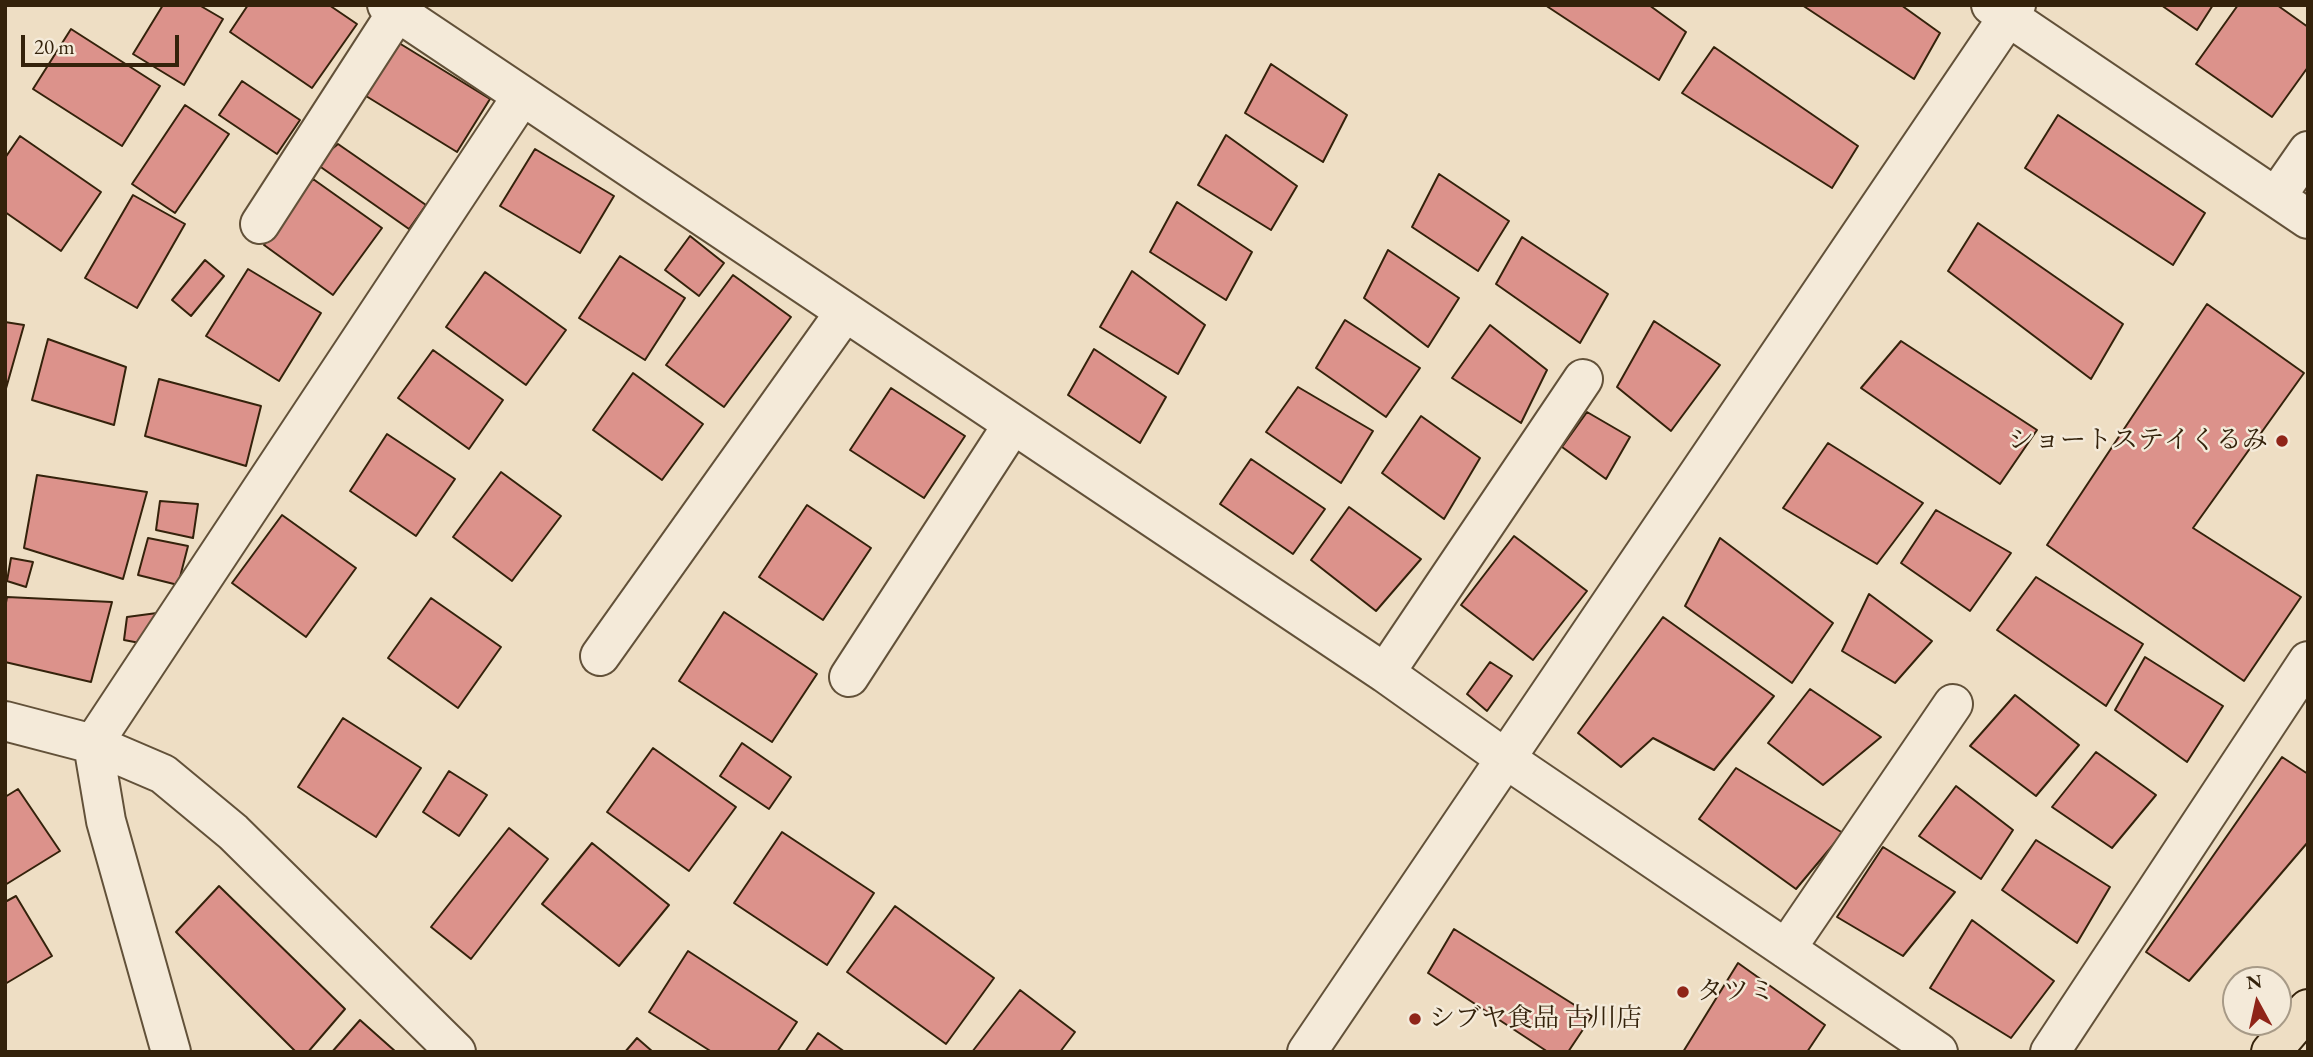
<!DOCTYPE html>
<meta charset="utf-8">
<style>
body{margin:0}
#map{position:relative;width:2313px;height:1057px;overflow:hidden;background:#eedec4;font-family:"EB Garamond",serif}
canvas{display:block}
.frame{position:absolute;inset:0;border:7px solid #34220b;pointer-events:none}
.north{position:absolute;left:2222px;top:966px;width:70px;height:70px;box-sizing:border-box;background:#f4ead9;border:2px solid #a79a87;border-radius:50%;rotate:352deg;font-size:19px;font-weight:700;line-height:28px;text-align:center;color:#34220b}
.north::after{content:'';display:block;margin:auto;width:24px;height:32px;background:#8f2418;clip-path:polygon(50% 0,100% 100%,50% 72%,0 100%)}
.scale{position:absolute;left:21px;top:35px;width:158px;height:32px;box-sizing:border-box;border:4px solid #34220b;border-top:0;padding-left:9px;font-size:21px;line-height:24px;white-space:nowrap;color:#34220b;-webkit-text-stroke:5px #f4ead9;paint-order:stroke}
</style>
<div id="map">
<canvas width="2313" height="1057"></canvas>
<div class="frame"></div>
<div class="north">N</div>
<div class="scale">20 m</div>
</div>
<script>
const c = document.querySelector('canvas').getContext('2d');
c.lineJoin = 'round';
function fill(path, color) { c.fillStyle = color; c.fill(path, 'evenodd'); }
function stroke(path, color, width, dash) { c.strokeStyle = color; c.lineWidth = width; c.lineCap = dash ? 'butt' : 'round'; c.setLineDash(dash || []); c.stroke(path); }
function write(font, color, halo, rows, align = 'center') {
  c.font = font + ' "EB Garamond","Noto Serif JP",serif'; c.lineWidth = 5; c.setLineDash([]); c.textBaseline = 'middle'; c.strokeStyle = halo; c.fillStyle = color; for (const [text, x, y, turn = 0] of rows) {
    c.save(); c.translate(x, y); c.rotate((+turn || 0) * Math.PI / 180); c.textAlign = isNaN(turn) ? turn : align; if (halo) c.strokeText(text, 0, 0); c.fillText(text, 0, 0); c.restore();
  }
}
const building = new Path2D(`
 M 163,5 L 199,5 L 223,19 L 184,85 L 133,54 Z
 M 248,5 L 329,5 L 357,24 L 312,88 L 230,32 Z
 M 1545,5 L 1649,5 L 1686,32 L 1659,80 Z
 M 1802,5 L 1901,5 L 1940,33 L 1914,79 Z
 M 2161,5 L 2213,5 L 2197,30 Z
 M 2238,5 L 2277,5 L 2308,27 L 2308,67 L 2272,117 L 2196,64 Z
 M 71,29 L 160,86 L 122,146 L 33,89 Z
 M 399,43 L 490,99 L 457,152 L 366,96 Z
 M 1714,47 L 1858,146 L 1832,188 L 1682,93 Z
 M 1271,64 L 1347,115 L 1323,162 L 1245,113 Z
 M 242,81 L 300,120 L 277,154 L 219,115 Z
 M 185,105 L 229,134 L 175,213 L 132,184 Z
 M 2058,115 L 2205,213 L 2173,265 L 2025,168 Z
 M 1226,135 L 1297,186 L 1271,230 L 1198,185 Z
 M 20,136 L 101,192 L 61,251 L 5,212 L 5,158 Z
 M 338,144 L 426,205 L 409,229 L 315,163 Z
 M 535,149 L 614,196 L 580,253 L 500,206 Z
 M 1439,174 L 1509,221 L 1478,271 L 1412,227 Z
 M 313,179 L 382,228 L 333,295 L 264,245 Z
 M 133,195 L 185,224 L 137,308 L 85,278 Z
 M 1177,202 L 1252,252 L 1226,300 L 1150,252 Z
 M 1978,223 L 2123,324 L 2091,379 L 1948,271 Z
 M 690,236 L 724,263 L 699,296 L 665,270 Z
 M 1522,237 L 1608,294 L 1580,343 L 1496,284 Z
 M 1388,250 L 1459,298 L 1428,347 L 1364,298 Z
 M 620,256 L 685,298 L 645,360 L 579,318 Z
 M 205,260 L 224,276 L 191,316 L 172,300 Z
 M 248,269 L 321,313 L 279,381 L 206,336 Z
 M 1132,271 L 1205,325 L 1178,374 L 1100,327 Z
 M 485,272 L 566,330 L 526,385 L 446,327 Z
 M 733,275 L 791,317 L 724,407 L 666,365 Z
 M 2207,304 L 2304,373 L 2193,528 L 2301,597 L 2244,681 L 2047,545 Z
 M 1345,320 L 1420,368 L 1386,417 L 1316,368 Z
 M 1654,321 L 1720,365 L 1671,431 L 1617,387 Z
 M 5,322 L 24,325 L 5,392 Z
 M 1490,325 L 1547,370 L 1521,423 L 1452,378 Z
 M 48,339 L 126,367 L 114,425 L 32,400 Z
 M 1901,341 L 2037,430 L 2000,484 L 1861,388 Z
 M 1094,349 L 1166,397 L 1140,443 L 1068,395 Z
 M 433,350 L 503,400 L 469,449 L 398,398 Z
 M 633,373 L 703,424 L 662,480 L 593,430 Z
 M 159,379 L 261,406 L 246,466 L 145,436 Z
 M 1298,387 L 1373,431 L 1341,483 L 1266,432 Z
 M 891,388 L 965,436 L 924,498 L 850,450 Z
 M 1587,412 L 1630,437 L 1606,479 L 1562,447 Z
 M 1421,416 L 1480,458 L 1444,519 L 1382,473 Z
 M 387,434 L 455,479 L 416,536 L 350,491 Z
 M 1828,443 L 1923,503 L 1877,564 L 1783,508 Z
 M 1251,459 L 1325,509 L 1293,554 L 1220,504 Z
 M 501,472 L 561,516 L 512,581 L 453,537 Z
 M 37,475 L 147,492 L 123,579 L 24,548 Z
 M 160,501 L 198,504 L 193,538 L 156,530 Z
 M 807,505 L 871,548 L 823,620 L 759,577 Z
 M 1349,507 L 1421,559 L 1376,611 L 1311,560 Z
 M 1936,510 L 2011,553 L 1970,611 L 1901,563 Z
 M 282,515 L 356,568 L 306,637 L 232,583 Z
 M 1514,536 L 1587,591 L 1533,660 L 1461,605 Z
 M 148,538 L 188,546 L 178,585 L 138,575 Z
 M 1720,538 L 1833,623 L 1792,683 L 1685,606 Z
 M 11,558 L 33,562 L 26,587 L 7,581 Z
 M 2036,577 L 2143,644 L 2106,706 L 1997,630 Z
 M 1869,594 L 1932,641 L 1895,683 L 1842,651 Z
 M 7,597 L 112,602 L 91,682 L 5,662 L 5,608 Z
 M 431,598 L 501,647 L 458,708 L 388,658 Z
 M 724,612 L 817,674 L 772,742 L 679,681 Z
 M 157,613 L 145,644 L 124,640 L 127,617 Z
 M 1663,617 L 1774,696 L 1714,770 L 1653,738 L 1621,767 L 1578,733 Z
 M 2145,657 L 2223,706 L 2187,762 L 2115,710 Z
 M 1490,662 L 1512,676 L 1487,711 L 1467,694 Z
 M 1810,689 L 1881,737 L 1823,785 L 1768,743 Z
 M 2015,695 L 2079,745 L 2036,796 L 1970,746 Z
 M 343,718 L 421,768 L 376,837 L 298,787 Z
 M 742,743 L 791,777 L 769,809 L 720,776 Z
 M 653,748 L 736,807 L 689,871 L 607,812 Z
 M 2096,752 L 2156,795 L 2112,848 L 2052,807 Z
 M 2282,757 L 2308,774 L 2308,842 L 2189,981 L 2146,952 Z
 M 1736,768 L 1843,833 L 1796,889 L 1699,819 Z
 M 449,771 L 487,795 L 459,836 L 423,812 Z
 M 1956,786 L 2013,830 L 1981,879 L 1919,836 Z
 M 18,789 L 60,851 L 5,885 L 5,797 Z
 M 509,828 L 548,859 L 471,959 L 431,927 Z
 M 782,832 L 874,893 L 827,965 L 734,903 Z
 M 2036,840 L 2110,887 L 2077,943 L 2002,890 Z
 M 592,843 L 669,905 L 619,966 L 542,904 Z
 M 1883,847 L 1955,892 L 1903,956 L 1837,917 Z
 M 219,886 L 345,1009 L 308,1052 L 296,1052 L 176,932 Z
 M 16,896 L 52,956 L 5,984 L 5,902 Z
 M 895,906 L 994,978 L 946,1044 L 847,972 Z
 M 1972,920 L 2054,981 L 2011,1038 L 1930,988 Z
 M 1454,929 L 1592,1016 L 1568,1052 L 1548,1052 L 1428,973 Z
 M 688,951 L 797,1022 L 777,1052 L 712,1052 L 649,1012 Z
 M 1738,963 L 1825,1025 L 1807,1052 L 1683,1052 Z
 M 1020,990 L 1075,1032 L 1060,1052 L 972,1052 Z
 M 360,1020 L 396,1052 L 332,1052 Z
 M 818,1033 L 845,1052 L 805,1052 Z
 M 637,1038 L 653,1052 L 625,1052 Z`);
fill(building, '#dc928b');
stroke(building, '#34220b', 2);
const street = new Path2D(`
 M 387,5 L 1385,673 L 1506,759 L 1938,1052
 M 1991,5 L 2308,219
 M 2276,197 L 2308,151
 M 260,224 L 397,12
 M 600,656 L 845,312
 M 1385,673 L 1583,379
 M 849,677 L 1013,424
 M 5,721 L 93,744 L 163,774 L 233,832 L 456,1052
 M 1786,949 L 1953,704
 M 171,1052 L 106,821 L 93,744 L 522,96
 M 1307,1052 L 2016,5
 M 2050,1052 L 2308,661`);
const highway = new Path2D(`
 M 2271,1052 L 2308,1009`);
stroke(street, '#625139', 42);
stroke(highway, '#34220b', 42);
stroke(street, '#f4ead9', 38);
stroke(highway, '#eedec4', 38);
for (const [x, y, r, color] of [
 [2282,441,7,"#8f2418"],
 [1683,992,7,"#8f2418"],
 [1415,1019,7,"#8f2418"]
]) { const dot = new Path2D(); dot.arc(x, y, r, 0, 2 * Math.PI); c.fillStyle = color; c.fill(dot); stroke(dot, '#f4ead9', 2.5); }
write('26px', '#34220b', '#f4ead9', [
 ["ショートステイくるみ",2268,441,"right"],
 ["タツミ",1697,992],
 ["シブヤ食品 古川店",1429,1019]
], 'left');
</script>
